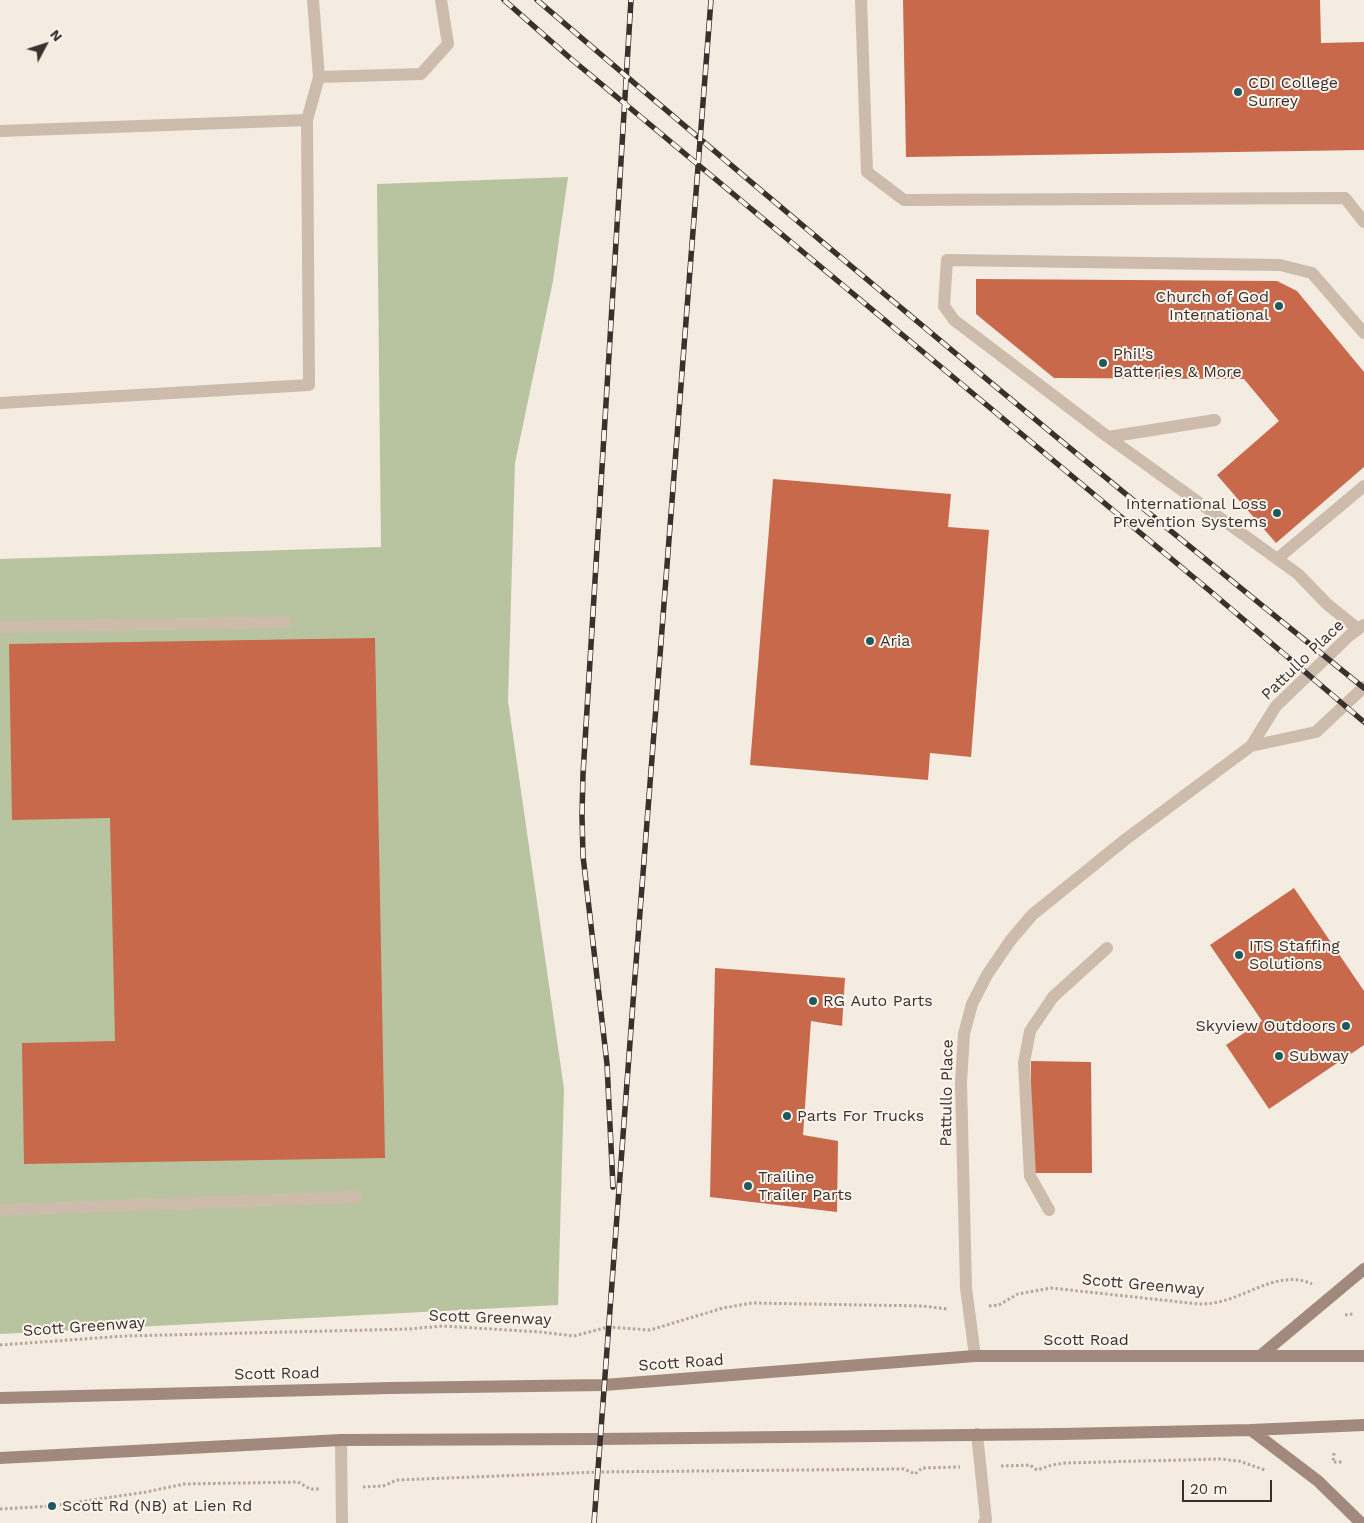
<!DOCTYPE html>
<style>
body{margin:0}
#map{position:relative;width:1364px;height:1523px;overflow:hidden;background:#f4ebe1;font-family:"Work Sans",sans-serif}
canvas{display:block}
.north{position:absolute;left:20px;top:20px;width:50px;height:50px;-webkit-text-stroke:4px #fbf5ee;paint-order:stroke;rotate:50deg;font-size:14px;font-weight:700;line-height:20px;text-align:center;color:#3b302b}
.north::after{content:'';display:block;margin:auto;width:18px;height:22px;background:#3b302b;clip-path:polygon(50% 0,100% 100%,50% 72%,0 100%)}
.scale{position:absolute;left:1182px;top:1480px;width:90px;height:22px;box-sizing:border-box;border:2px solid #3b302b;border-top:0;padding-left:6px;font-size:15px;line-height:18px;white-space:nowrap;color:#3b302b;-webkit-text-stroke:4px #fbf5ee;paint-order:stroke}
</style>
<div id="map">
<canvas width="1364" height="1523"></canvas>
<div class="north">N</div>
<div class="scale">20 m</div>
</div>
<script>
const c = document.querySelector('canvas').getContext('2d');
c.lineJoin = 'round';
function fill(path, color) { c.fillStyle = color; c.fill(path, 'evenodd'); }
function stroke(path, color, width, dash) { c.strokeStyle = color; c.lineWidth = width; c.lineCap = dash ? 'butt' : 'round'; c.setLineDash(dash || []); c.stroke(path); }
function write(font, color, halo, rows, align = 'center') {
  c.font = font + ' "Work Sans",sans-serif'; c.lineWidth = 4; c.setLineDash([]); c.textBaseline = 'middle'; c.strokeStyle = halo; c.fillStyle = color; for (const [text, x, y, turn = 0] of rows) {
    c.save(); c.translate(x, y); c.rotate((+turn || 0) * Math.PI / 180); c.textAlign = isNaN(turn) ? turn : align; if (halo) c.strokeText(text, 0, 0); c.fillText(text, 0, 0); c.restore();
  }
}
fill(new Path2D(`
 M 568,177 L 553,281 L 515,463 L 508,701 L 564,1089 L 558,1305 L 0,1334 L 0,559 L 381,547 L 377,184 Z`), '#b8c4a0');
fill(new Path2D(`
 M 903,0 L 1320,0 L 1321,43 L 1364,42 L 1364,150 L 906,157 Z
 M 976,279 L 1277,281 L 1297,291 L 1364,372 L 1364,467 L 1276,543 L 1217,475 L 1279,421 L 1244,379 L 1054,378 L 976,314 Z
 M 773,479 L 951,494 L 948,527 L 989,530 L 971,757 L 930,753 L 928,780 L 750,765 Z
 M 375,638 L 385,1158 L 24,1164 L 22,1043 L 115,1041 L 110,818 L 12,820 L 9,644 Z
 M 1294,888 L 1364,991 L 1364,1045 L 1269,1109 L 1226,1045 L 1262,1021 L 1210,945 Z
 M 715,968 L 845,978 L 842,1026 L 811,1021 L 803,1135 L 838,1141 L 837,1212 L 710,1197 Z
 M 1031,1061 L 1091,1062 L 1092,1173 L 1031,1173 Z`), '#c8694b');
stroke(new Path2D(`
 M 989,1306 L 999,1305 L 1018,1294 L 1051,1288 L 1199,1304 C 1207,1304 1215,1303 1223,1301 C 1252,1293 1282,1270 1312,1284
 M 1345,1315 L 1353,1314
 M 0,1345 L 124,1336 L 409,1329 L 442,1326 L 541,1332 L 574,1336 L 608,1327 L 650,1330 L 723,1308 L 752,1303 L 923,1306 L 947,1309
 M 1334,1453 L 1333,1462 L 1342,1462
 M 1001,1466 L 1030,1465 L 1037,1470 L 1052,1465 L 1065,1463 L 1220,1459 L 1239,1461 L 1265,1470
 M 363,1487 L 383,1486 L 397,1480 L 598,1472 L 904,1469 L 915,1474 L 922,1468 L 960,1467
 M 0,1509 L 52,1506 L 146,1492 L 184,1484 L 298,1482 L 310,1489 L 320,1489`), '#b9a596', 3, [2.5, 2.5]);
stroke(new Path2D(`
 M 861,0 L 867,172 L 904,200 L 1345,198 L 1364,222
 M 319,77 L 421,74 L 448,44 L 441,0
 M 0,131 L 307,120
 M 0,403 L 309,385 L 307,120 L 319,77 L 313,0
 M 1108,437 L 1215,420
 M 1277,559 L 1364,486
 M 0,627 L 286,622
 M 1358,629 L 1327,604 L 1298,574 L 1108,437 L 954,320 L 944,306 L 947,260 L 1280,265 L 1312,273 L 1364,333
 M 0,1210 L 356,1197
 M 1049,1210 L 1030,1176 L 1024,1063 L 1030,1031 L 1053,997 L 1107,948`), '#cdbbac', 12);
stroke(new Path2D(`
 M 1251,746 L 1316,732 L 1364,687
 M 975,1356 L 966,1288 L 961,1083 L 964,1034 L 972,1004 L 987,975 L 1010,941 L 1032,915 L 1126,839 L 1251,746 L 1276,706 L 1350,635 L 1364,625
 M 977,1434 L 986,1520 L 984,1523
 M 341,1440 L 342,1523`), '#cdbbac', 12);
stroke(new Path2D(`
 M 1260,1356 L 1364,1269
 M 0,1398 L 390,1388 L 604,1385 L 975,1356 L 1364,1356
 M 1251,1430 L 1318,1481 L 1361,1523
 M 0,1458 L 341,1440 L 600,1439 L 1062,1434 L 1251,1430 L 1364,1425`), '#a18a7d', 12);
const rail = new Path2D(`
 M 504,0 L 570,58 L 1210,591 L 1364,722
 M 537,0 C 809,233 1085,463 1364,688
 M 613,1187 L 607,1064 L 583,856 L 582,816 L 583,774 L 631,0
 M 594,1523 L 634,989 L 711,0`);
stroke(rail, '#3b302b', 5.5);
stroke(rail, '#fbf5ee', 4, [11]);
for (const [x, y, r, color] of [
 [1238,92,5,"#1f5a5e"],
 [1279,306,5,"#1f5a5e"],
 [1103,363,5,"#1f5a5e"],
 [1277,513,5,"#1f5a5e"],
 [870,641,5,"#1f5a5e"],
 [1239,955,5,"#1f5a5e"],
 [813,1001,5,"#1f5a5e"],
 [1346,1026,5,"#1f5a5e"],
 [1279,1056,5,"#1f5a5e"],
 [787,1116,5,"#1f5a5e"],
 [748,1186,5,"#1f5a5e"],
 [52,1506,5,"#1f5a5e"]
]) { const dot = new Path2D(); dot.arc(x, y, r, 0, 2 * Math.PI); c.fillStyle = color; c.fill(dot); stroke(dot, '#fbf5ee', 2); }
write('16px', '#3b302b', '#fbf5ee', [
 ["CDI College",1248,83],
 ["Surrey",1248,101],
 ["Church of God",1269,297,"right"],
 ["International",1269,315,"right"],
 ["Phil's",1113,354],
 ["Batteries & More",1113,372],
 ["International Loss",1267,504,"right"],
 ["Prevention Systems",1267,522,"right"],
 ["Aria",880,641],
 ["ITS Staffing",1249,946],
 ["Solutions",1249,964],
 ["RG Auto Parts",823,1001],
 ["Skyview Outdoors",1336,1026,"right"],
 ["Subway",1289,1056],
 ["Parts For Trucks",797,1116],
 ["Trailine",758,1177],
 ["Trailer Parts",758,1195],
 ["Scott Rd (NB) at Lien Rd",62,1506]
], 'left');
write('16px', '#3b302b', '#fbf5ee', [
 ["Pattullo Place",1303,660,-44],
 ["Pattullo Place",947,1093,-89],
 ["Scott Greenway",1143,1285,5],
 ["Scott Greenway",490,1318,2],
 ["Scott Greenway",84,1327,-4],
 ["Scott Road",1086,1340],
 ["Scott Road",681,1363,-4],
 ["Scott Road",277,1374,-1]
]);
</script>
